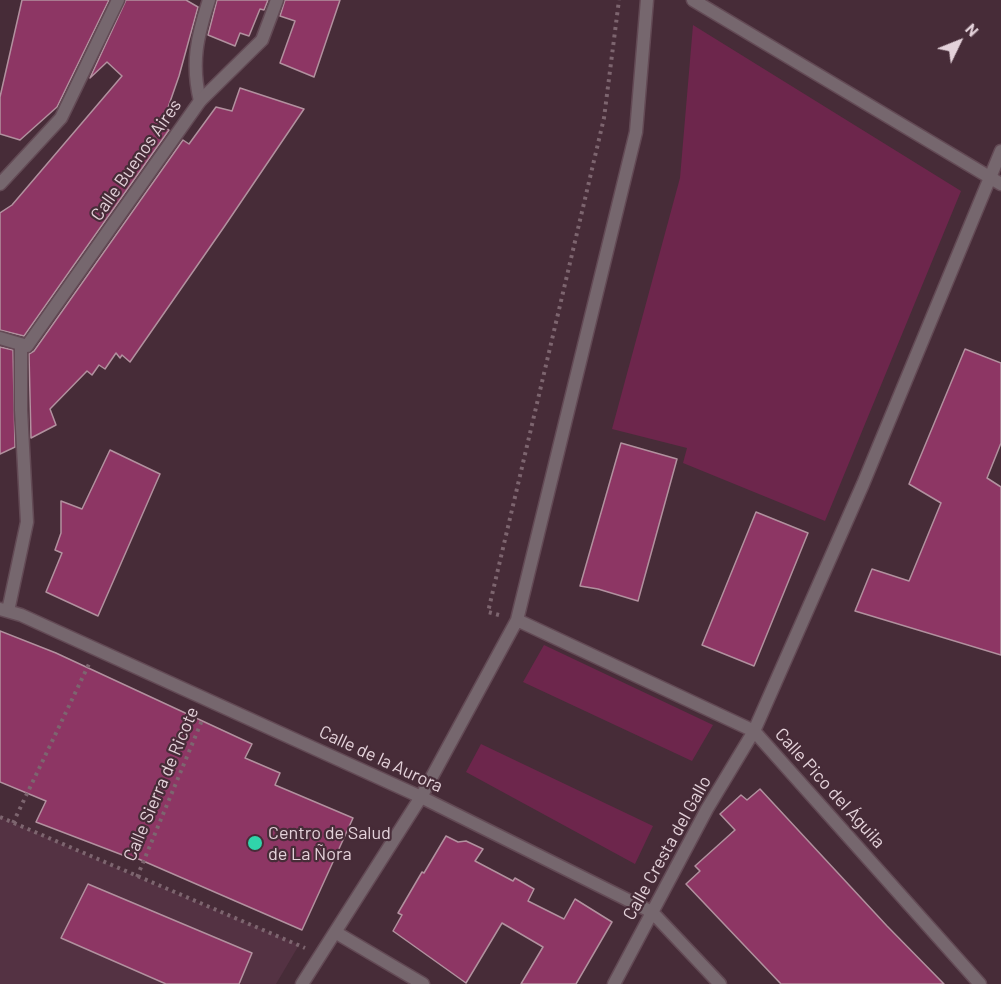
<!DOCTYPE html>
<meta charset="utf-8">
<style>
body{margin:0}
#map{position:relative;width:1001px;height:984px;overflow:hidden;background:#472c38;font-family:Barlow,sans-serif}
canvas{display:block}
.north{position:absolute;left:929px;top:12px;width:60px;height:60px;-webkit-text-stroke:4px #472c38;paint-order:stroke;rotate:47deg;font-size:16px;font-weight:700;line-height:24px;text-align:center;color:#e4d2da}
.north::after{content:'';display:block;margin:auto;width:21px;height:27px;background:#e4d2da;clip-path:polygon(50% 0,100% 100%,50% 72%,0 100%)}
</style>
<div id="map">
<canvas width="1001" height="984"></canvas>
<div class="north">N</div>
</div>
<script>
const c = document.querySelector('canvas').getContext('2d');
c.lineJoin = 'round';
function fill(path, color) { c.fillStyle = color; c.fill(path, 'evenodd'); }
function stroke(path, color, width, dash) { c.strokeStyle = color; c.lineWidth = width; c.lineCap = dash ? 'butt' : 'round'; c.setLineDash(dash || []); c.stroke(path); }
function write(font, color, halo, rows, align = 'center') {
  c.font = font + ' Barlow,sans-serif'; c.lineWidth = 4.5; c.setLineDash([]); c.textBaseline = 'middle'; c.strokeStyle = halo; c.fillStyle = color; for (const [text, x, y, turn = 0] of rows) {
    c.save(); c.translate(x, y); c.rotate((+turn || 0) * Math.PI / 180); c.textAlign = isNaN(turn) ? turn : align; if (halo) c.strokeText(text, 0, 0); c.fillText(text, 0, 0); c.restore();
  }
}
fill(new Path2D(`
 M 0,817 L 137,877 L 299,945 L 276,984 L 0,984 Z`), '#543243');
fill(new Path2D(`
 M 693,25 L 961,191 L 825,521 L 683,463 L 687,448 L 612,429 L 680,178 Z
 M 544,645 L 713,725 L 692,761 L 523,682 Z
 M 481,744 L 653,826 L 635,864 L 466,772 Z`), '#6d264c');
const building = new Path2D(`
 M 22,0 L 109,0 L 57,107 L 20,140 L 0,134 L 0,97 Z
 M 126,0 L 186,0 L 198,7 L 179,76 L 162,125 L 169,130 L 24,336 L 0,330 L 0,213 L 12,205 L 122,76 L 107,62 L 90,78 Z
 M 217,0 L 268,0 L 264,10 L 260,9 L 249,36 L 240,33 L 235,46 L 208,35 Z
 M 285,0 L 340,0 L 314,77 L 280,63 L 295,21 L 280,16 Z
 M 240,88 L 304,109 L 224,227 L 130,362 L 122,355 L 120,358 L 116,353 L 105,369 L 99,365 L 92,375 L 87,371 L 50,409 L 56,425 L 31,438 L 29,354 L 34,351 L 183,140 L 189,144 L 216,107 L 232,111 Z
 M 0,347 L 13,350 L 15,447 L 0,454 Z
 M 965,349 L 1001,363 L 1001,443 L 987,478 L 1001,487 L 1001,655 L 855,611 L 872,569 L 909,581 L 941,503 L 909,484 Z
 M 621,443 L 677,459 L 638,601 L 598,589 L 580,586 Z
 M 110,450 L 160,474 L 98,616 L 46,592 L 62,553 L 55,550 L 61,533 L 61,501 L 82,509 Z
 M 756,512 L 808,533 L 754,666 L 702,645 Z
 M 0,631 L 56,653 L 252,744 L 245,758 L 280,773 L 275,785 L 353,818 L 302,930 L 134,857 L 133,859 L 36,822 L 46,801 L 0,782 Z
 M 760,789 L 887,926 L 944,984 L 781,984 L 742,943 L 686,884 L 700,871 L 695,866 L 735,830 L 720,814 L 741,795 L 747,800 Z
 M 446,836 L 458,842 L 466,841 L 483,849 L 475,861 L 513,881 L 515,878 L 534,889 L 528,901 L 564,919 L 575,899 L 612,922 L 576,984 L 521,984 L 543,947 L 502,923 L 466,983 L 393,931 L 402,915 L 398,913 L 422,872 L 424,873 Z
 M 88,884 L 252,953 L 239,984 L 166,984 L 61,938 Z`);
fill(building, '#8d3664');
stroke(building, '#b2919f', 1.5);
const pedestrian = new Path2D(`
 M 200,101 C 191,63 197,37 209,0`);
const minor = new Path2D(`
 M 693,0 L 1001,184
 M 0,184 L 61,118 L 118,0
 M 0,338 L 27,346 L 200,101 L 262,40 L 277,0
 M 0,609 L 21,615 L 421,797 L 652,912 L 720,984
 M 8,611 L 27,522 L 21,410 L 21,344
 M 517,620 L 754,731 L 980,984
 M 335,932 L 423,984
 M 302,984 L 421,797 L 517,620 L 636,132 L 647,0
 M 614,984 L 707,809 L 754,731 L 863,484 L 1001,151`);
stroke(pedestrian, '#634a55', 15);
stroke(minor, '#634a55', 15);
stroke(new Path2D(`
 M 499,615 L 488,612 L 604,118 L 619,0
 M 0,817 L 305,948
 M 13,823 L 89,664
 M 137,877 L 203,718`), '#7d656f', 4, [3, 4.5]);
stroke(pedestrian, '#76676e', 12);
stroke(minor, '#76676e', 12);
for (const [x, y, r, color] of [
 [255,843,8,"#30d4aa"]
]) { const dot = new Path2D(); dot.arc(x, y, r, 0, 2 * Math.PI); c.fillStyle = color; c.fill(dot); stroke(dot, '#472c38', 2); }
write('18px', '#e4d2da', '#472c38', [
 ["Calle Buenos Aires",136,160,-55],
 ["Calle de la Aurora",381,759,25],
 ["Calle Sierra de Ricote",161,784,-67],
 ["Calle Pico del Águila",830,788,48],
 ["Calle Cresta del Gallo",667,848,-61]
]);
write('18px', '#e4d2da', '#472c38', [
 ["Centro de Salud",268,833],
 ["de La Ñora",268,854]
], 'left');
</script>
